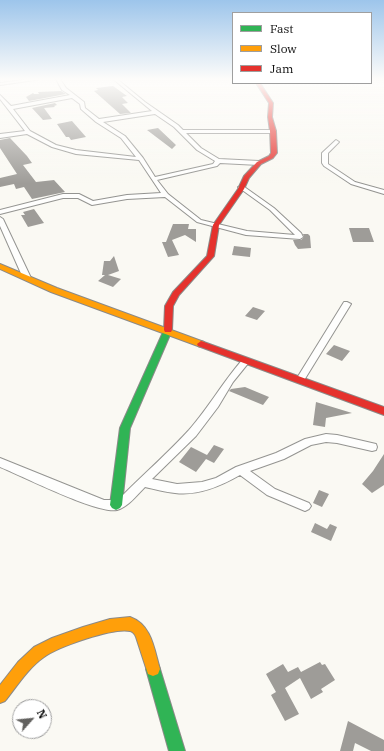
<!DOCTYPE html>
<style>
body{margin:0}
#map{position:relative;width:384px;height:751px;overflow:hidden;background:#faf9f3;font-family:"IBM Plex Serif",serif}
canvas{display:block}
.legend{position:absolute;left:232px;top:12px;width:140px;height:72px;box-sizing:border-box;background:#fff;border:1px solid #9f9f9f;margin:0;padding:5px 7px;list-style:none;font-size:12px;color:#0e0e0e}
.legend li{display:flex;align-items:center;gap:8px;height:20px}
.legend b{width:20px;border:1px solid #9f9f9f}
.north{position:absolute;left:12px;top:699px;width:40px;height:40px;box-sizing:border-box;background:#fff;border:1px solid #9f9f9f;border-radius:50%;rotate:63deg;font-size:11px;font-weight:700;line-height:16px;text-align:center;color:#0e0e0e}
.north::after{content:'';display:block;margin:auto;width:14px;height:18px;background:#61605e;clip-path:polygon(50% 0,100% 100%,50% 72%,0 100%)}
</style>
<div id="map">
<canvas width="384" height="751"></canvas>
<ul class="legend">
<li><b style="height:5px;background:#30b455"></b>Fast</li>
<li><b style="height:5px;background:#ff9f0a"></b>Slow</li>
<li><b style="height:5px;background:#e5322d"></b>Jam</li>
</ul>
<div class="north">N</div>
</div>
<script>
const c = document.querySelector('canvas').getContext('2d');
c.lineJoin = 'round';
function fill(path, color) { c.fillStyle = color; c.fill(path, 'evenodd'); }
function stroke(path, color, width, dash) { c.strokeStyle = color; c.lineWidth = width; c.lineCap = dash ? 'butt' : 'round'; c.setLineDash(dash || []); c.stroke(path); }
fill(new Path2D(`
 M 113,86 L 127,96 L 122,97 L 128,103 L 122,104 L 131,113 L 120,114 L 94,91 L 98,90 L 96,88 Z
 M 61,91 L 66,94 L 29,101 L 26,97 L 33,93 L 34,94 L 39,94 L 38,92 Z
 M 55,103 L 57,105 L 54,106 L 55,107 L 44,108 L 52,119 L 43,120 L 32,108 Z
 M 72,121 L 86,137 L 71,140 L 69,137 L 66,137 L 57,124 Z
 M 158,128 L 176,145 L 172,149 L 147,130 Z
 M 10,138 L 27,156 L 32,163 L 23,165 L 36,182 L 54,180 L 65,192 L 32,199 L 24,187 L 16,189 L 14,184 L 0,187 L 0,178 L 17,174 L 0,148 L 0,140 Z
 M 34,209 L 44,223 L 28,227 L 21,215 L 25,215 L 23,212 Z
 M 173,224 L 189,224 L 188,229 L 196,229 L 196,242 L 185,235 L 172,240 L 179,255 L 168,257 L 162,242 L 166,242 Z
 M 349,228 L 369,228 L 374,242 L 353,242 Z
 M 303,234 L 308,234 L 310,236 L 311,248 L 298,249 L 295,245 L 293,240 L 301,240 L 304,237 Z
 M 234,246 L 251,248 L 250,257 L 232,255 Z
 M 114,256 L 119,271 L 108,275 L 121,279 L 113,287 L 98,281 L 105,275 L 102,275 L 104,261 L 110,261 Z
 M 253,307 L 265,311 L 257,320 L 245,316 Z
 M 334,345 L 350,351 L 342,361 L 326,354 Z
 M 245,387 L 269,397 L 263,405 L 229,391 L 231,389 Z
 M 316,402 L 352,413 L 326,418 L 325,427 L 313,425 Z
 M 214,445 L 224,449 L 214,463 L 206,459 L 196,472 L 179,462 L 191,447 L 207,455 Z
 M 384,454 L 384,485 L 372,493 L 362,484 L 373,471 Z
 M 319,490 L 329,494 L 322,507 L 313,503 Z
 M 315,523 L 327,529 L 330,524 L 337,527 L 331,541 L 311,532 Z
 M 320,662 L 322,665 L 325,664 L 335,680 L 321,689 L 323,692 L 311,699 L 300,678 L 285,688 L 299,714 L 285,721 L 271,695 L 276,692 L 266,674 L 283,664 L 288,672 L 298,667 L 301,672 Z
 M 348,721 L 384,740 L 384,751 L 371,751 L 355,743 L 353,751 L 340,751 Z`), '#9e9c98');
const street = new Path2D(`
 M 31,79 L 42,79 L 0,85 L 0,83 Z
 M 56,79 L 60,79 L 66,88 L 84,102 L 85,108 L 99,119 L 152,111 L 113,79 L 117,79 L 145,102 L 178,125 L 183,130 L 275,130 L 276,131 L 273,133 L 186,133 L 201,148 L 219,159 L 259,161 L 262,163 L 259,165 L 220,163 L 217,166 L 157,180 L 168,194 L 201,220 L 247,231 L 295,235 L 270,210 L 238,187 L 243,186 L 274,208 L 301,233 L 303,237 L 300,239 L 246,235 L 197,222 L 165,197 L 127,199 L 92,205 L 78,198 L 63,198 L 0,214 L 0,210 L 63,194 L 79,194 L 93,201 L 127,195 L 161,193 L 139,160 L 76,154 L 52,147 L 27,134 L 0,138 L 0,134 L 25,131 L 0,99 L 0,95 L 11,106 L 70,95 L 62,90 ZM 72,98 L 80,104 L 81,109 L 96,122 L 121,138 L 136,157 L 76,150 L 56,145 L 30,131 L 13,109 ZM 155,114 L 174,127 L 197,150 L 215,161 L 213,164 L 155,177 L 143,158 L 125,136 L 103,122 Z
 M 336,140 L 339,142 L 328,153 L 328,164 L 355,182 L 384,190 L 384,194 L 351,184 L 324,166 L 322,163 L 322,153 Z
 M 0,217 L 3,219 L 31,278 L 30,280 L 27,280 L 23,278 L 0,226 Z
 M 344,302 L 347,302 L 351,304 L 303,382 L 297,382 L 295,380 L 297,378 Z
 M 246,358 L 250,361 L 233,382 L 218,407 L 196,436 L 152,479 L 177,484 L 202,482 L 216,478 L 236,467 L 276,453 L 305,439 L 326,434 L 337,435 L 376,444 L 377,447 L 376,450 L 372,451 L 337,443 L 326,442 L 311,445 L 284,459 L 250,471 L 275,489 L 309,503 L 311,506 L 309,509 L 305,511 L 267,495 L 240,475 C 221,486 198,496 175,493 C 165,492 155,489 145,487 C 137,495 128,507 117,510 C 97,514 22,476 0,467 L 0,458 L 104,500 L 114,500 L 123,495 C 145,473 168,453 189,430 C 209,407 223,382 243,359 Z`);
const fast = new Path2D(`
 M 168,327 L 172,330 L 130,428 L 122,505 L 120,508 L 116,510 L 112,508 L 110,505 L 120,428 L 164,330 Z
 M 153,662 L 158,664 L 160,669 L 185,751 L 169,751 L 146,669 L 148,664 Z`);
const slow = new Path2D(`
 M 0,264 L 57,288 L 204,342 L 205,344 L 201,347 L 198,346 L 51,292 L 0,269 Z
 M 130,617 C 152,625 154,649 160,669 L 158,674 L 153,676 L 148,674 L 136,637 C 135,634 132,631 130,631 C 114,627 57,647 44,657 C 28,668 17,686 5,701 L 0,703 L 0,685 L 18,662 L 34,647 L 52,638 L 83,627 L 110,619 Z`);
const jam = new Path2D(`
 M 256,83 L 260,83 L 273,103 L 272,117 L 276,131 L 277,153 L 273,158 L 261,164 L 249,178 L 244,189 L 219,225 L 214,256 L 179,295 L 173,306 L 172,330 L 171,332 L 165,332 L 164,330 L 165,306 L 173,292 L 207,256 L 213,225 L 238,189 L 244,176 L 257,162 L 269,156 L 271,153 L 270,131 L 268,117 L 269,103 Z
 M 201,341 L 384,407 L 384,415 L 198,346 L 197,344 Z`);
stroke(street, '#949491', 2);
stroke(fast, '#8b8a88', 2);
stroke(slow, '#8b8a88', 2);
stroke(jam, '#8b8a88', 2);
fill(street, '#fefefd');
fill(fast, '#30b455');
fill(slow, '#ff9f0a');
fill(jam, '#e5322d');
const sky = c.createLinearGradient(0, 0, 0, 184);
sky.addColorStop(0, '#9dc5eb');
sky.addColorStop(0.43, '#fdfcfa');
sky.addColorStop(1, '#fdfcfa00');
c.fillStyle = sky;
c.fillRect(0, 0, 384, 184);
</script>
